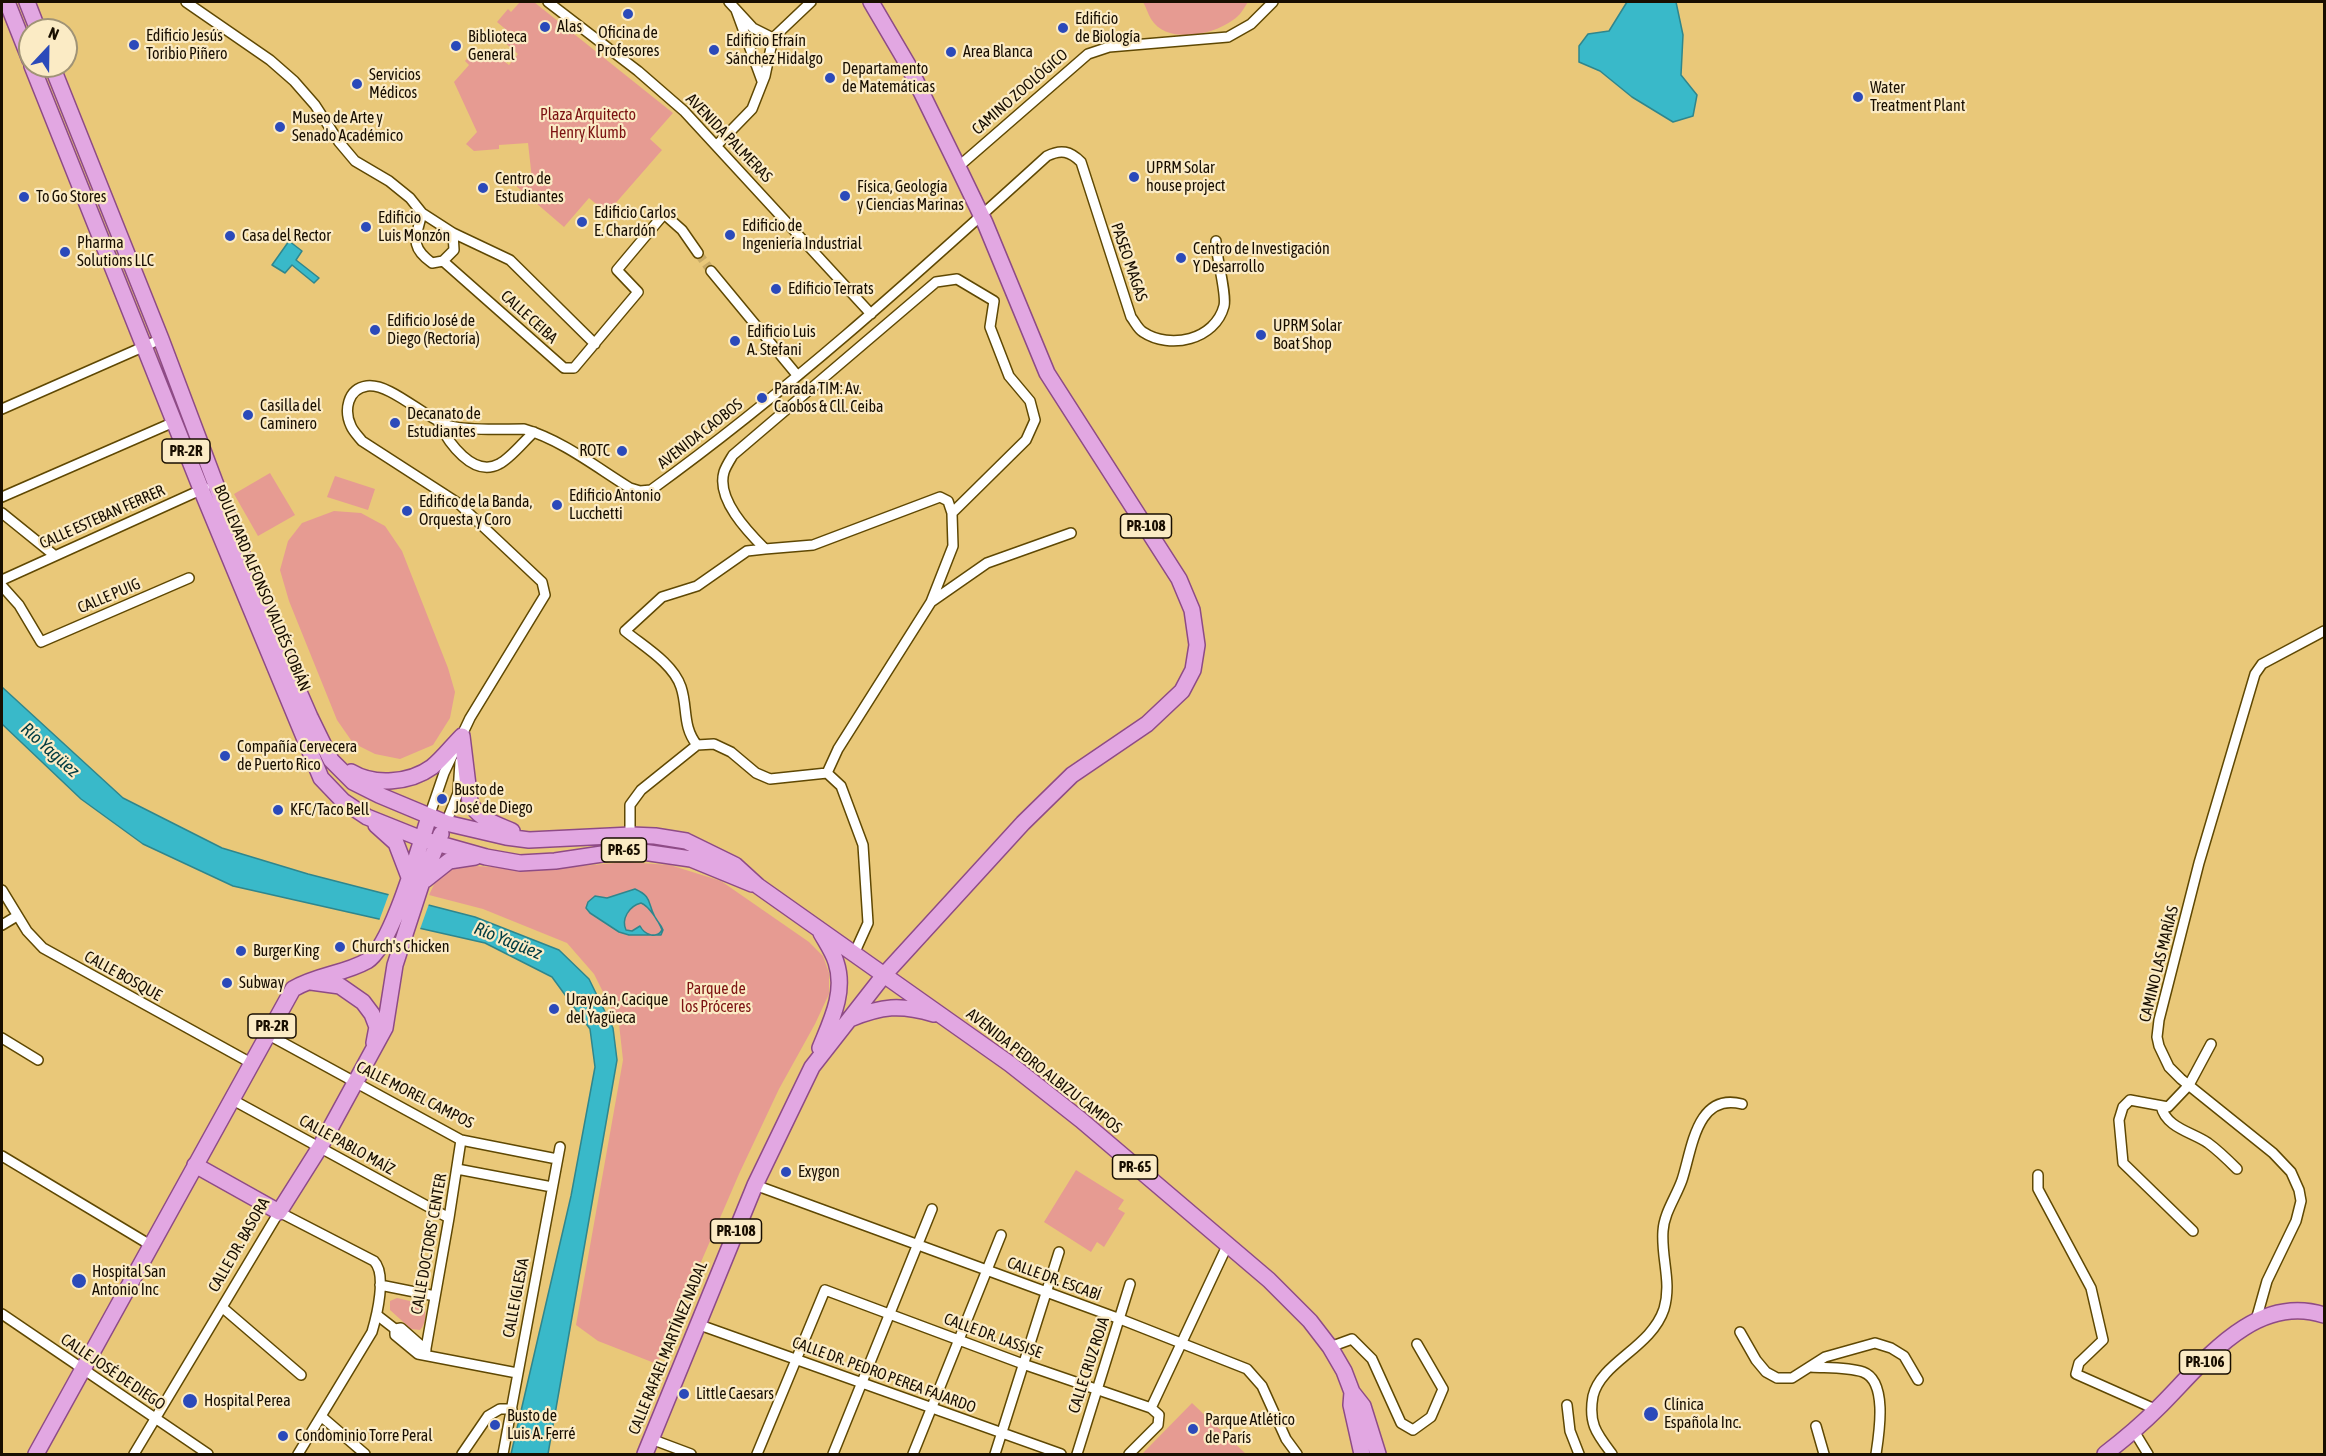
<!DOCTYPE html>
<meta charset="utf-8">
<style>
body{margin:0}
#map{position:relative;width:2326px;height:1456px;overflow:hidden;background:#e9c879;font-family:"Asap Condensed",sans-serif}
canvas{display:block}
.frame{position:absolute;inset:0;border:3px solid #180e00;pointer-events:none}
.north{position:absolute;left:18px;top:18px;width:60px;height:60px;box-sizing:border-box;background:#fbebc5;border:2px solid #a09376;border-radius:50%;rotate:22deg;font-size:16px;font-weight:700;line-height:24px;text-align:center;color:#180e00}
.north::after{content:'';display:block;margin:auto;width:21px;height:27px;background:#2b4aba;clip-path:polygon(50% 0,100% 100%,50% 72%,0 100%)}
</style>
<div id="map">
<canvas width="2326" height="1456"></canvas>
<div class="frame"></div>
<div class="north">N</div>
</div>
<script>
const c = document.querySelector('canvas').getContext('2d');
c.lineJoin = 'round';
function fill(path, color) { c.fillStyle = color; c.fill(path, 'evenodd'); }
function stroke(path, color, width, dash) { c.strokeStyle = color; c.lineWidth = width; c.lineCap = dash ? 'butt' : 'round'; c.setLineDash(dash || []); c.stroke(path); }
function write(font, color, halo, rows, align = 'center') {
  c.font = font + ' "Asap Condensed",sans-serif'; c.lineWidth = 4.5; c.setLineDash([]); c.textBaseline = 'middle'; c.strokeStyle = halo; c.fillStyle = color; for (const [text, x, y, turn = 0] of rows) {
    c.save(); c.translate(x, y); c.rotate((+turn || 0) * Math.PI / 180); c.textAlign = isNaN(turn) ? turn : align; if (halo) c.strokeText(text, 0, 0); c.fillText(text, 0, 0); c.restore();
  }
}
fill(new Path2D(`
 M 520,2 L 534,2 L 673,113 L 650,139 L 662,150 L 607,213 L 589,198 L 564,227 L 515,185 L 529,184 L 529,180 L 532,179 L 528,143 L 499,145 L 499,149 L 474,151 L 466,144 L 477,132 L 454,82 L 469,65 L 465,61 L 475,50 L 487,60 L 493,53 L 509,65 L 518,54 L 503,41 L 510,33 L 497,22 L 508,9 L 511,12 Z
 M 1143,2 L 1248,2 C 1244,8 1240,16 1233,20 C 1213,35 1167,45 1151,19 C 1148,14 1146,7 1143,2 Z
 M 270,473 L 295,515 L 258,536 L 234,494 Z
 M 335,476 L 375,489 L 368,510 L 327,497 Z
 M 334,511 L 361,513 L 385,526 L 402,551 L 448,668 L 455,692 L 450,718 L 433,745 L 400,759 L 375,754 L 353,743 L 337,720 L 289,601 L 280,570 L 288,541 L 302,523 Z
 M 625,862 L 670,865 L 721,881 L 809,942 L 823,956 L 829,973 L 829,994 L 815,1024 L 779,1089 L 739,1174 L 657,1364 L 598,1341 L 576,1325 L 623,1060 L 619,1024 L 594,974 L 567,943 L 483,909 L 429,895 L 439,874 L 459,865 L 540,870 Z
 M 1076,1170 L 1124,1200 L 1118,1209 L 1125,1213 L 1104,1247 L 1097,1242 L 1091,1252 L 1044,1222 Z
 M 397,1298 L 423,1304 C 427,1311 426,1324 420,1330 L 411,1329 L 390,1310 L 390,1301 Z
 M 1192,1403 L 1246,1454 L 1142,1454 Z`), '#e69b92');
const water = new Path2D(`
 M 1627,2 L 1676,2 L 1683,35 L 1681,75 L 1697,95 L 1693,116 L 1673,122 L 1632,97 L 1600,71 L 1579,62 L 1579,46 L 1588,34 L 1609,31 Z
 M 289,241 L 302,251 L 296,260 L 319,278 L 314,283 L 292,265 L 285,273 L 272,265 Z
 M 2,687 L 123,798 L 222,848 L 308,874 L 475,917 L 559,950 L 589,979 L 613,1028 L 617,1060 L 548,1454 L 511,1454 L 571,1196 L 595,1067 L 590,1029 L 552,977 L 485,943 L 233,886 L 143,844 L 81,799 L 2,724 Z
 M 635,889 C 653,897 647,903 655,917 C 658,923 661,924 663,930 L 661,935 L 629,935 L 619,932 L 590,913 L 586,908 L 588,902 L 595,896 L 607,898 ZM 641,903 C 649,906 659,922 662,930 C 656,940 644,934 640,926 L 632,931 L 626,930 C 621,919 629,906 641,903 Z`);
fill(water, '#39b9c9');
stroke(water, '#2f868d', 1.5);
fill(new Path2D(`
 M 390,891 L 430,901 L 419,932 L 379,921 Z`), '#e9c879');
stroke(new Path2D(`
 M 698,253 L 711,271`), '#caac67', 9, [9, 4.5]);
const minor = new Path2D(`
 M 186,2 L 270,60 L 294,81 L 315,105 L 339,142 L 355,161 L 389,181 L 410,198 L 422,213 L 453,233 L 454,250 L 443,261 L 432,263 C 409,246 416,238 422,213
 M 548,2 L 638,71 L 684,111 L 871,314
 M 729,2 L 753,28 L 773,38
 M 736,10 L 762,81
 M 717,145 L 752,109 L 765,76 L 773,38 L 811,2
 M 958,167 L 1088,54 L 1109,47 L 1228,37 L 1251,24 L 1273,2
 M 453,233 L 510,260 L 595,344
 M 443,261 L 564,368 L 574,368 L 638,292 L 617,270 L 664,214 L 682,230 L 698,253
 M 711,271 L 797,375
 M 2,409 L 161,339
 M 439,423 C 448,442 473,478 499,464 C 510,459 524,441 534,432
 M 2,497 L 174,422
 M 2,513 L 54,555
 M 2,580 L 205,488
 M 2,586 L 19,605 L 41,642 L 189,578
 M 931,602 L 953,546 L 952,514 L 952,513 L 948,501 L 940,497 L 813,545 L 765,549 C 748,532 716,499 724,472 C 726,466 730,460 733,455 L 936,282 L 957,279 L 994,301 L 990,327 L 1009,376 L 1030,401 L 1035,420 L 1026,440 L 952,513
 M 697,745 C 682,726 688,708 681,687 C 673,663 643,646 625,631 L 662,597 L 697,586 L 747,551 L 765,549
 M 827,773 L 841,786 L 863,845 L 868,923 L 854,954
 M 429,817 L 444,773 L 470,718 L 545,595 L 542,582 L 458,503 L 362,441 C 358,436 353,431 351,426 C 344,411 347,389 367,386 C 391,383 425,419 450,426 C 471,431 502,429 524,429 C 562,440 596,467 630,488 L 640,491 L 651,490 C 791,389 919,272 1047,156 C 1061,149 1070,151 1081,162 L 1131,317 C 1135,322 1138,329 1143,332 C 1170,350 1215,340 1224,306 C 1227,294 1216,257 1216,241
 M 446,823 L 458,793 L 460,762
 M 630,838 L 630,805 L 641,790 L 697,745 L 714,744 L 731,752 L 756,773 L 770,779 L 827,773 L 838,749 L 931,602 L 987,563 L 1071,533
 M 2,890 L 27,931 L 43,948 L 251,1063
 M 2,925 L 17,916
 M 267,1034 L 461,1140 L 557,1159
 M 2,1038 L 38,1060
 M 231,1099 L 449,1218
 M 2161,1106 C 2166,1128 2192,1132 2208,1143 C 2219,1151 2228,1160 2237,1169
 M 2,1156 L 152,1246
 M 457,1169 L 552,1187
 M 2038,1175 L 2038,1189 L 2091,1288 L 2103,1340 L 2079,1363 L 2076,1374 L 2157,1410
 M 755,1185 L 1120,1319 L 1247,1369 L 1262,1386 L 1286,1439 L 1297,1454
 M 2193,1231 L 2123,1163 L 2119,1120 L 2123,1107 L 2130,1100 L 2168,1107 L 2189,1085 L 2211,1044
 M 380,1285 L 435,1296
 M 223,1308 L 301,1375
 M 2,1314 L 208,1454
 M 377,1315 L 395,1329 L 395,1335 L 418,1354 L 517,1373
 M 2256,1320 L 2267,1281 L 2296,1221 L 2301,1201 L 2299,1190 L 2291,1172 L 2273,1153 L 2181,1079 L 2169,1067 L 2159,1046 L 2157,1037 L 2159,1020 L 2199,863 L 2255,674 L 2262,664 L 2324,631
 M 697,1324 L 1061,1454
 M 395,1329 L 401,1328 L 426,1350
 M 1740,1332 L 1756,1360 L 1766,1372 L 1777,1378 L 1792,1378 L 1825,1357 L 1875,1343 L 1891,1348 L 1904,1356 L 1918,1380
 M 1330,1347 L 1352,1339 L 1372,1359 L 1401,1423 L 1413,1430 L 1431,1417 L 1443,1389 L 1417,1344
 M 425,1354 L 449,1218 L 461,1140
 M 1811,1367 C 1827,1368 1848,1367 1863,1372 C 1888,1381 1879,1434 1876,1454
 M 1567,1405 L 1570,1431 L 1579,1454
 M 1151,1408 L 1227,1246
 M 322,1417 L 365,1454
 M 1816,1426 L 1824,1454
 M 2134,1431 L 2148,1454
 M 651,1439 L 691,1454
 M 134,1454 L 279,1212 L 374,1261 C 387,1274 377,1315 372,1332 L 298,1454
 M 462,1454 L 488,1416 L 500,1409 L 512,1409
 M 503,1454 L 560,1147
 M 757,1454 L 825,1290 L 1023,1364 L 1151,1408 L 1159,1415 L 1158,1425 L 1129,1454
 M 833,1454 L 932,1209
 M 913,1454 L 1001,1235
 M 995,1454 L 1059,1252
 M 1077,1454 L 1130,1284
 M 1612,1454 C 1597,1434 1588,1424 1593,1396 C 1601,1362 1651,1348 1664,1309 C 1672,1282 1661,1258 1663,1231 C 1664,1213 1676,1197 1682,1180 C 1692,1150 1696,1092 1742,1104`);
const primary = new Path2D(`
 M 7,2 L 30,60
 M 27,2 L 38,30
 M 32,66 L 201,489 L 321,778 L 343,801 L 367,817 L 422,839 L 486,857 L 520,863 L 555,861 L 629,850 L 691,859 L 752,884
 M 52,66 L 161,339 L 262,607 L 310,717 L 331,760 L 353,782 L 379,795 L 446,823 L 506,837 L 529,840 L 631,835 L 655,836 L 686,841 L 735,865 L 758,886 L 1010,1064 L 1081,1120 L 1269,1280 L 1310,1321 L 1330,1347 L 1344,1371 L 1352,1392 L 1363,1406 L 1378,1454
 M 462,736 L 470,802 C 478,819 496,824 512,831
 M 351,772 C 374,786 410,783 432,767 C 443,758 452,746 462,736
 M 376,825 L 396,843 L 409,877
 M 425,880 L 449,861 L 475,857
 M 311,982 L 340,986 L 363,1002 L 372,1014 L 377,1027 L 374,1043
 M 850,1019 C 882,1006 900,1004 934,1014
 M 820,1048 C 831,1021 846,992 836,962 C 833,952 826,942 821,933
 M 195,1165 L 279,1212 L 320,1147 L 385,1028 L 395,965 L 422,882 L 441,834
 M 1352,1392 L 1351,1405 L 1362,1454
 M 36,1454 L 293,989 C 316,975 344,974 367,961 C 392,946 419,847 429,817
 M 645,1454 L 755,1185 L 812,1067 L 884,975 L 1023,823 L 1072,775 L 1147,724 L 1182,691 L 1193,670 L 1197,645 L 1192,610 L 1179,579 L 1047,373 L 985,223 L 958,167 L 908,65 L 871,2
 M 2105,1454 C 2123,1440 2141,1425 2157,1409 C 2201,1366 2253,1292 2324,1315`);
stroke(minor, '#5f4803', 12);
stroke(primary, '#8e4b86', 18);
stroke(minor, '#fff', 9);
stroke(primary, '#e2a7e2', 15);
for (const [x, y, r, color] of [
 [628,14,6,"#2b4aba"],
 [545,27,6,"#2b4aba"],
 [1063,28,6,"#2b4aba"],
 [134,45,6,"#2b4aba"],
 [456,46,6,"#2b4aba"],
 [714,50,6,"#2b4aba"],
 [951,52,6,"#2b4aba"],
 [830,78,6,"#2b4aba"],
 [357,84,6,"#2b4aba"],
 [1858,97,6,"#2b4aba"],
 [280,127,6,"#2b4aba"],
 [1134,177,6,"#2b4aba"],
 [483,188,6,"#2b4aba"],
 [845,196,6,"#2b4aba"],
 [24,197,6,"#2b4aba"],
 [582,222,6,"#2b4aba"],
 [366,227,6,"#2b4aba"],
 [730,235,6,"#2b4aba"],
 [230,236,6,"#2b4aba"],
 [65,252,6,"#2b4aba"],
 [1181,258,6,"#2b4aba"],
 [776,289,6,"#2b4aba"],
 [375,330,6,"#2b4aba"],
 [1261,335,6,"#2b4aba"],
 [735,341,6,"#2b4aba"],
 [762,398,6,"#2b4aba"],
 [248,415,6,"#2b4aba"],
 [395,423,6,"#2b4aba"],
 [622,451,6,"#2b4aba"],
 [557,505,6,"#2b4aba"],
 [407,511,6,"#2b4aba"],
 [225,756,6,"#2b4aba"],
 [442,799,6,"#2b4aba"],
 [278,810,6,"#2b4aba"],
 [340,947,6,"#2b4aba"],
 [241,951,6,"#2b4aba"],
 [227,983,6,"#2b4aba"],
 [554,1009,6,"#2b4aba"],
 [786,1172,6,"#2b4aba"],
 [79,1281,8,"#2b4aba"],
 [684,1394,6,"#2b4aba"],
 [190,1401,8,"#2b4aba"],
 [1651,1414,8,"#2b4aba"],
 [495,1425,6,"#2b4aba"],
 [1193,1429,6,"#2b4aba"],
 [283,1436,6,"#2b4aba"]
]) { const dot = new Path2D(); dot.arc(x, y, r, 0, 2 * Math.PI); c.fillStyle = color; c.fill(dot); stroke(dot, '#fbebc5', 2); }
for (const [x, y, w] of [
 [186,451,48],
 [1146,526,51],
 [624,850,45],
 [272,1026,48],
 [1135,1167,45],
 [736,1231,51],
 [2205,1362,51]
]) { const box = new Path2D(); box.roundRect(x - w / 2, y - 12, w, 24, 4.5); c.fillStyle = '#fbebc5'; c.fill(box); stroke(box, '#180e00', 1.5); }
write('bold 15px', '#180e00', null, [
 ["PR-2R",186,451],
 ["PR-108",1146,526],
 ["PR-65",624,850],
 ["PR-2R",272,1026],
 ["PR-65",1135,1167],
 ["PR-108",736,1231],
 ["PR-106",2205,1362]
]);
write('16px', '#180e00', '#fbebc5', [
 ["Edificio",1075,19],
 ["de Biología",1075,37],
 ["Alas",557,27],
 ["Oficina de",628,33,"center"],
 ["Profesores",628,51,"center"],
 ["Edificio Jesús",146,36],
 ["Toribio Piñero",146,54],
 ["Biblioteca",468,37],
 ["General",468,55],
 ["Edificio Efraín",726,41],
 ["Sánchez Hidalgo",726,59],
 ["Area Blanca",963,52],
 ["Departamento",842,69],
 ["de Matemáticas",842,87],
 ["Servicios",369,75],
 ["Médicos",369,93],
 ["Water",1870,88],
 ["Treatment Plant",1870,106],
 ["Museo de Arte y",292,118],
 ["Senado Académico",292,136],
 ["UPRM Solar",1146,168],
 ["house project",1146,186],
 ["Centro de",495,179],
 ["Estudiantes",495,197],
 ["Física, Geología",857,187],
 ["y Ciencias Marinas",857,205],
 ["To Go Stores",36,197],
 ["Edificio Carlos",594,213],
 ["E. Chardón",594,231],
 ["Edificio",378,218],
 ["Luis Monzón",378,236],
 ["Edificio de",742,226],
 ["Ingeniería Industrial",742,244],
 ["Casa del Rector",242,236],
 ["Pharma",77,243],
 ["Solutions LLC",77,261],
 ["Centro de Investigación",1193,249],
 ["Y Desarrollo",1193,267],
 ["Edificio Terrats",788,289],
 ["Edificio José de",387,321],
 ["Diego (Rectoría)",387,339],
 ["UPRM Solar",1273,326],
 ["Boat Shop",1273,344],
 ["Edificio Luis",747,332],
 ["A. Stefani",747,350],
 ["Parada TIM: Av.",774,389],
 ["Caobos & Cll. Ceiba",774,407],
 ["Casilla del",260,406],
 ["Caminero",260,424],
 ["Decanato de",407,414],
 ["Estudiantes",407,432],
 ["ROTC",610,451,"right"],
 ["Edificio Antonio",569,496],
 ["Lucchetti",569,514],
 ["Edifico de la Banda,",419,502],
 ["Orquesta y Coro",419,520],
 ["Compañía Cervecera",237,747],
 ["de Puerto Rico",237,765],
 ["Busto de",454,790],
 ["José de Diego",454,808],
 ["KFC/Taco Bell",290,810],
 ["Church's Chicken",352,947],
 ["Burger King",253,951],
 ["Subway",239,983],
 ["Urayoán, Cacique",566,1000],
 ["del Yagüeca",566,1018],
 ["Exygon",798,1172],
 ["Hospital San",92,1272],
 ["Antonio Inc",92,1290],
 ["Little Caesars",696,1394],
 ["Hospital Perea",204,1401],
 ["Clínica",1664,1405],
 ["Española Inc.",1664,1423],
 ["Busto de",507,1416],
 ["Luis A. Ferré",507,1434],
 ["Parque Atlético",1205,1420],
 ["de París",1205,1438],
 ["Condominio Torre Peral",295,1436]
], 'left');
write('16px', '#180e00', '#fbebc5', [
 ["CAMINO ZOOLÓGICO",1020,92,-41],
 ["AVENIDA PALMERAS",729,138,46],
 ["PASEO MAGAS",1129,262,71],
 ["CALLE CEIBA",529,317,42],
 ["AVENIDA CAOBOS",700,434,-38],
 ["CALLE ESTEBAN FERRER",102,517,-24],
 ["BOULEVARD ALFONSO VALDÉS COBIÁN",262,588,67],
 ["CALLE PUIG",109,596,-23],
 ["CAMINO LAS MARÍAS",2159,964,-76],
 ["CALLE BOSQUE",123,976,29],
 ["AVENIDA PEDRO ALBIZU CAMPOS",1044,1071,38],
 ["CALLE MOREL CAMPOS",415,1095,27],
 ["CALLE PABLO MAÍZ",347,1145,29],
 ["CALLE DOCTORS' CENTER",429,1244,-80],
 ["CALLE DR. BASORA",239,1245,-60],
 ["CALLE DR. ESCABÍ",1054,1279,20],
 ["CALLE IGLESIA",516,1298,-79],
 ["CALLE DR. LASSISE",993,1336,20],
 ["CALLE RAFAEL MARTÍNEZ NADAL",668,1348,-68],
 ["CALLE CRUZ ROJA",1089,1365,-72],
 ["CALLE JOSÉ DE DIEGO",113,1372,34],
 ["CALLE DR. PEDRO PEREA FAJARDO",884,1375,20]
]);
write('16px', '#7c1212', '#fbebc5', [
 ["Plaza Arquitecto",588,115],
 ["Henry Klumb",588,133],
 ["Parque de",716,989],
 ["los Próceres",716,1007]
]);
write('italic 18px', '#003c42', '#fbebc5', [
 ["Río Yagüez",50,750,42],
 ["Río Yagüez",508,941,22]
]);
</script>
